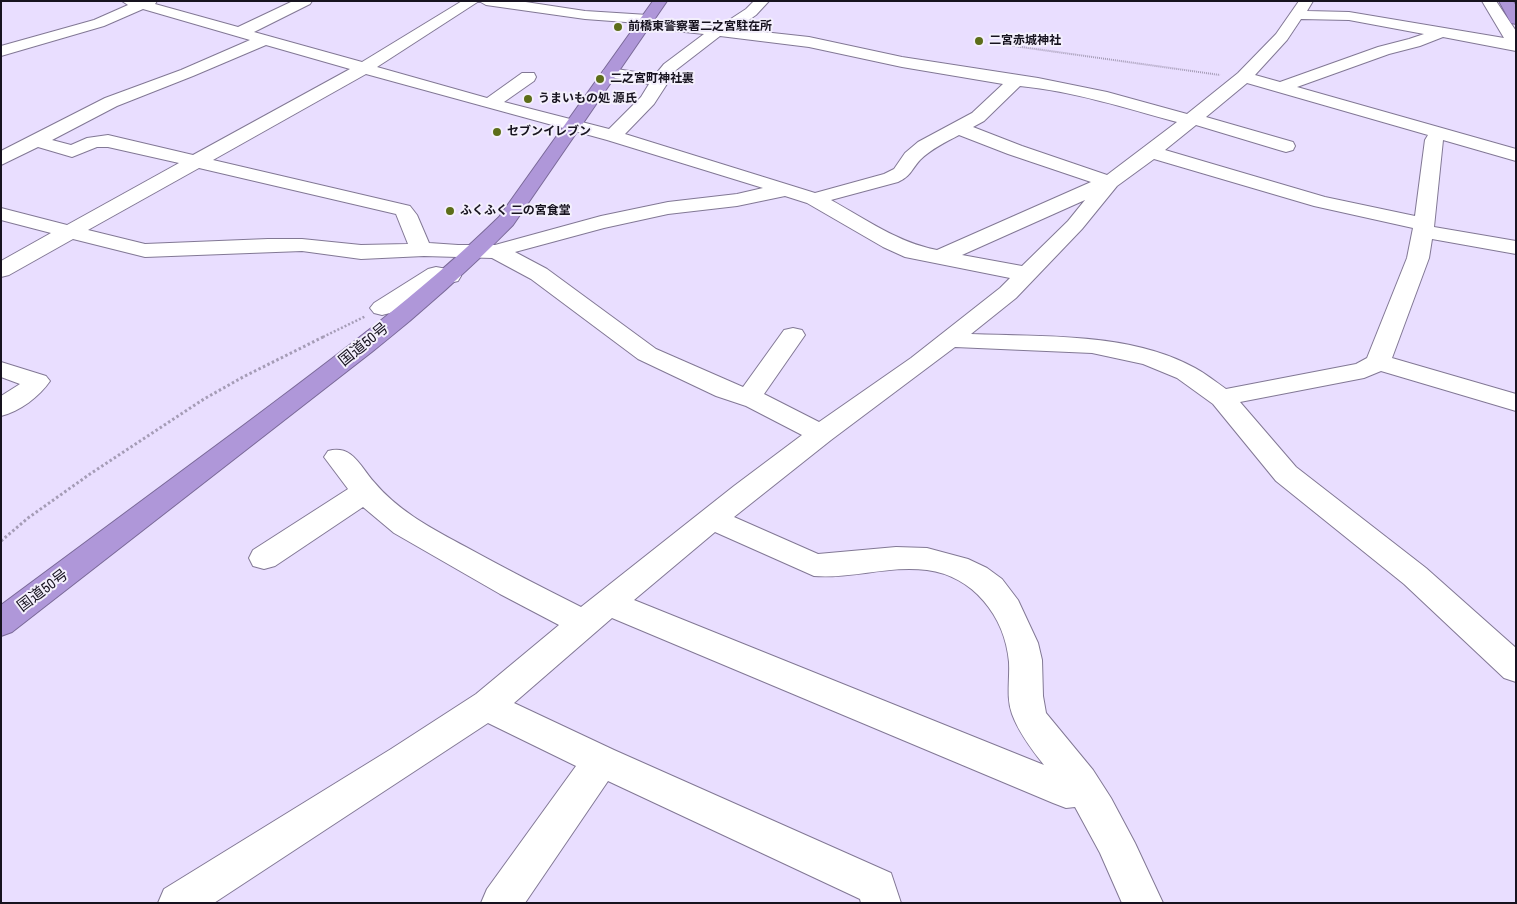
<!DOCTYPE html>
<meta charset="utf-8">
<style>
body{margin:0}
#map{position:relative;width:1517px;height:904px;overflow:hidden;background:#e9deff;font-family:"Archivo Narrow",sans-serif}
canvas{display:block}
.frame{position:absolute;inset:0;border:2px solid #17131f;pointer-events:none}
</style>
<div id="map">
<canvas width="1517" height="904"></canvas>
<div class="frame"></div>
</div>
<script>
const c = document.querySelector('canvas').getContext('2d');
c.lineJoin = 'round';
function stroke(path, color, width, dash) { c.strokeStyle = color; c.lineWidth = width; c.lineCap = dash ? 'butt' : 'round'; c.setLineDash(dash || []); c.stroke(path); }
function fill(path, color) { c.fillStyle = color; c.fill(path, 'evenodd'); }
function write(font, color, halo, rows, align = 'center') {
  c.font = font + ' "Archivo Narrow","Noto Sans JP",sans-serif'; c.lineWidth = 4; c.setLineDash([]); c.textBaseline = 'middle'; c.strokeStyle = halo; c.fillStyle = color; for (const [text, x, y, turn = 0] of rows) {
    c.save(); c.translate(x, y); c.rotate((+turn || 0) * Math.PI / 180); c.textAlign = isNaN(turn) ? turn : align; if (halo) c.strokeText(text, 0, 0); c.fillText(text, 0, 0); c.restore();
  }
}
const minor = new Path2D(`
 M 122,1 L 157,1 L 155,4 L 238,27 L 293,1 L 312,1 L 310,4 L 254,32 L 362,62 L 462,1 L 519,1 L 585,11 L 648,15 L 653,16 L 655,20 L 715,26 L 720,26 L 746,9 L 754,1 L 769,1 L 756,15 L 736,29 L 809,37 L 902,57 L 1038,78 L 1107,92 L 1187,114 L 1238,73 L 1276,34 L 1299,1 L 1313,1 L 1307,11 L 1349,12 L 1504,38 L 1482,1 L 1496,1 L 1516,31 L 1516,51 L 1443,37 L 1420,46 L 1389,54 L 1297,87 L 1516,149 L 1516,161 L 1443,140 L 1434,227 L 1516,241 L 1516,254 L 1432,239 L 1429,258 L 1392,358 L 1516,394 L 1516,411 L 1381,371 L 1364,378 L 1240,402 L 1296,467 L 1426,568 L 1516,648 L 1516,682 L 1504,678 L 1404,584 L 1276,481 L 1213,404 L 1177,378 L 1143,364 L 1092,353 L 955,347 L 831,440 L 734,517 L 818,554 L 896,547 L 927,548 L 968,559 L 987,568 L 1002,579 L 1018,600 L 1038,643 L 1042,660 L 1043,696 L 1046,713 L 1093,770 L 1111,798 L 1135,843 L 1163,903 L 1122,903 L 1100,853 L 1075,807 L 1066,808 L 1053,803 L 612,618 L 514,703 L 614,750 L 891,873 L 901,903 L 861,903 L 860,899 L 608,781 L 525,903 L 481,903 L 487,889 L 576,766 L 488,723 L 214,903 L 158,903 L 164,889 L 391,749 L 476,694 L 559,625 L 500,594 L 394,533 L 363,507 L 275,566 L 264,569 L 253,566 L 249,558 L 253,550 L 348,489 L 324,457 L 328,451 C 352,444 360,466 374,482 C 399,512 433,529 466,547 C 504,568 543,588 581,607 L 734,486 L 802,435 L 746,406 L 716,396 L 638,359 L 531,279 L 492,258 L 424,256 L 361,259 L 302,251 L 145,257 L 73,239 L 9,275 L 1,277 L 1,261 L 51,233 L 1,220 L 1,208 L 67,225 L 179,163 L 108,147 L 97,147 L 72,157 L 38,147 L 1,165 L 1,151 L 105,98 L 181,70 L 250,40 L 143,9 L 104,26 L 1,56 L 1,46 L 94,20 L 128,5 ZM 479,1 L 486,5 L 585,19 L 639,23 L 641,26 L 646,28 L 704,34 L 664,64 L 655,75 L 610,68 L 604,70 L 602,73 L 604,76 L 649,84 L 641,97 L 609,129 L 504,102 L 534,81 L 536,77 L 534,73 L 522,73 L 487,98 L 377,67 ZM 1301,19 L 1349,20 L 1424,34 L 1409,39 L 1378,47 L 1280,82 L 1255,75 L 1287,40 ZM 720,36 L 809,47 L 902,67 L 1003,84 L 972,113 L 918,142 L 905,153 L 894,169 L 884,174 L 815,193 L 625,134 L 654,104 L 676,70 ZM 266,45 L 350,69 L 193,155 L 108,135 L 87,138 L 71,145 L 52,140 L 117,106 L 193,76 ZM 366,74 L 607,140 L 763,188 L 737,194 L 668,202 L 601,216 L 495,245 L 458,245 L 429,243 L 417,215 L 410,206 L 213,160 ZM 1247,83 L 1428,135 L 1425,140 L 1415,216 L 1325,197 L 1165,150 L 1196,125 L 1279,150 L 1286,152 L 1293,150 L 1295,146 L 1293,142 L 1206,117 ZM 1020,86 C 1073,91 1125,108 1177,122 L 1107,175 L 1022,146 L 973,127 L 984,121 ZM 959,135 L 1008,154 L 1091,182 L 937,250 C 899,243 865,219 831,200 L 898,182 C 911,176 911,170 920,160 C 931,149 946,142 959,135 ZM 1154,159 L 1314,206 L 1413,228 L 1407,258 L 1367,358 L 1356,364 L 1226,389 C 1216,382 1206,374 1195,368 C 1130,332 1043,337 971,334 L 1016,298 L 1082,229 L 1117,186 ZM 199,168 L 396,214 L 408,244 L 361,245 L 302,239 L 268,239 L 145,244 L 88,230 ZM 785,196 L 807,203 L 883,247 L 905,257 L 1010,278 L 1000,288 L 911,358 L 819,422 L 764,394 L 805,335 L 802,330 L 793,328 L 784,330 L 743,387 L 656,349 L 547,269 L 515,252 L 604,228 L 668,214 L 737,206 ZM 1085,200 L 1068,221 L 1022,266 L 962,255 ZM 715,532 L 814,576 C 852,579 889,565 927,570 C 973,576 1005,616 1009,662 C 1010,679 1006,698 1012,714 C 1019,733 1032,750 1044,765 L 634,600 Z
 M 436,267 L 458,271 L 461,276 L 458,281 L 450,283 L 440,281 L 390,313 L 382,315 L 374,313 L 370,308 L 374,303 L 428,269 Z
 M 1,362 L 46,376 L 50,381 C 39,397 20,411 1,416 L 1,396 L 20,384 L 1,377 Z`);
const highway = new Path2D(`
 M 653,1 L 667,1 L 513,225 C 469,270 422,312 373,351 L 12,632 L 1,636 L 1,605 C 82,545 163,485 244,425 C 332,359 420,294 499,217 Z
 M 1499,1 L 1513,1 L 1516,6 L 1516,24 L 1511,23 Z`);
stroke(minor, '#827895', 2);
stroke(highway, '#7a6998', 2);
stroke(new Path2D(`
 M 1000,44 L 1220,75`), '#a59cb6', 2, [1, 1]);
stroke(new Path2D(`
 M 323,337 L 366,316`), '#a59cb6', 2.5, [2, 2]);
stroke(new Path2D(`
 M 1,541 L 28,518 L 90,474 L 204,399 L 243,377 L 325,336`), '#a59cb6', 3, [2.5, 2.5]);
fill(minor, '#fff');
fill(highway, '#af97d9');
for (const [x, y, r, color] of [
 [618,27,5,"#5c6d19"],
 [979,41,5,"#5c6d19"],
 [600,79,5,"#5c6d19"],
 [528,99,5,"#5c6d19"],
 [497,132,5,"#5c6d19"],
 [450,211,5,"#5c6d19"]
]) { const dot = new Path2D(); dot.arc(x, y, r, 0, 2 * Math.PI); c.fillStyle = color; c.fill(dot); stroke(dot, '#f3effc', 2); }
write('bold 12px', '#17131f', '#f3effc', [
 ["前橋東警察署二之宮駐在所",628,27],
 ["二宮赤城神社",989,41],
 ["二之宮町神社裏",610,79],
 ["うまいもの処 源氏",538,99],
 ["セブンイレブン",507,132],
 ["ふくふく 二の宮食堂",460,211]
], 'left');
write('15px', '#17131f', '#f3effc', [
 ["国道50号",364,345,-39],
 ["国道50号",43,591,-37]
]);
</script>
